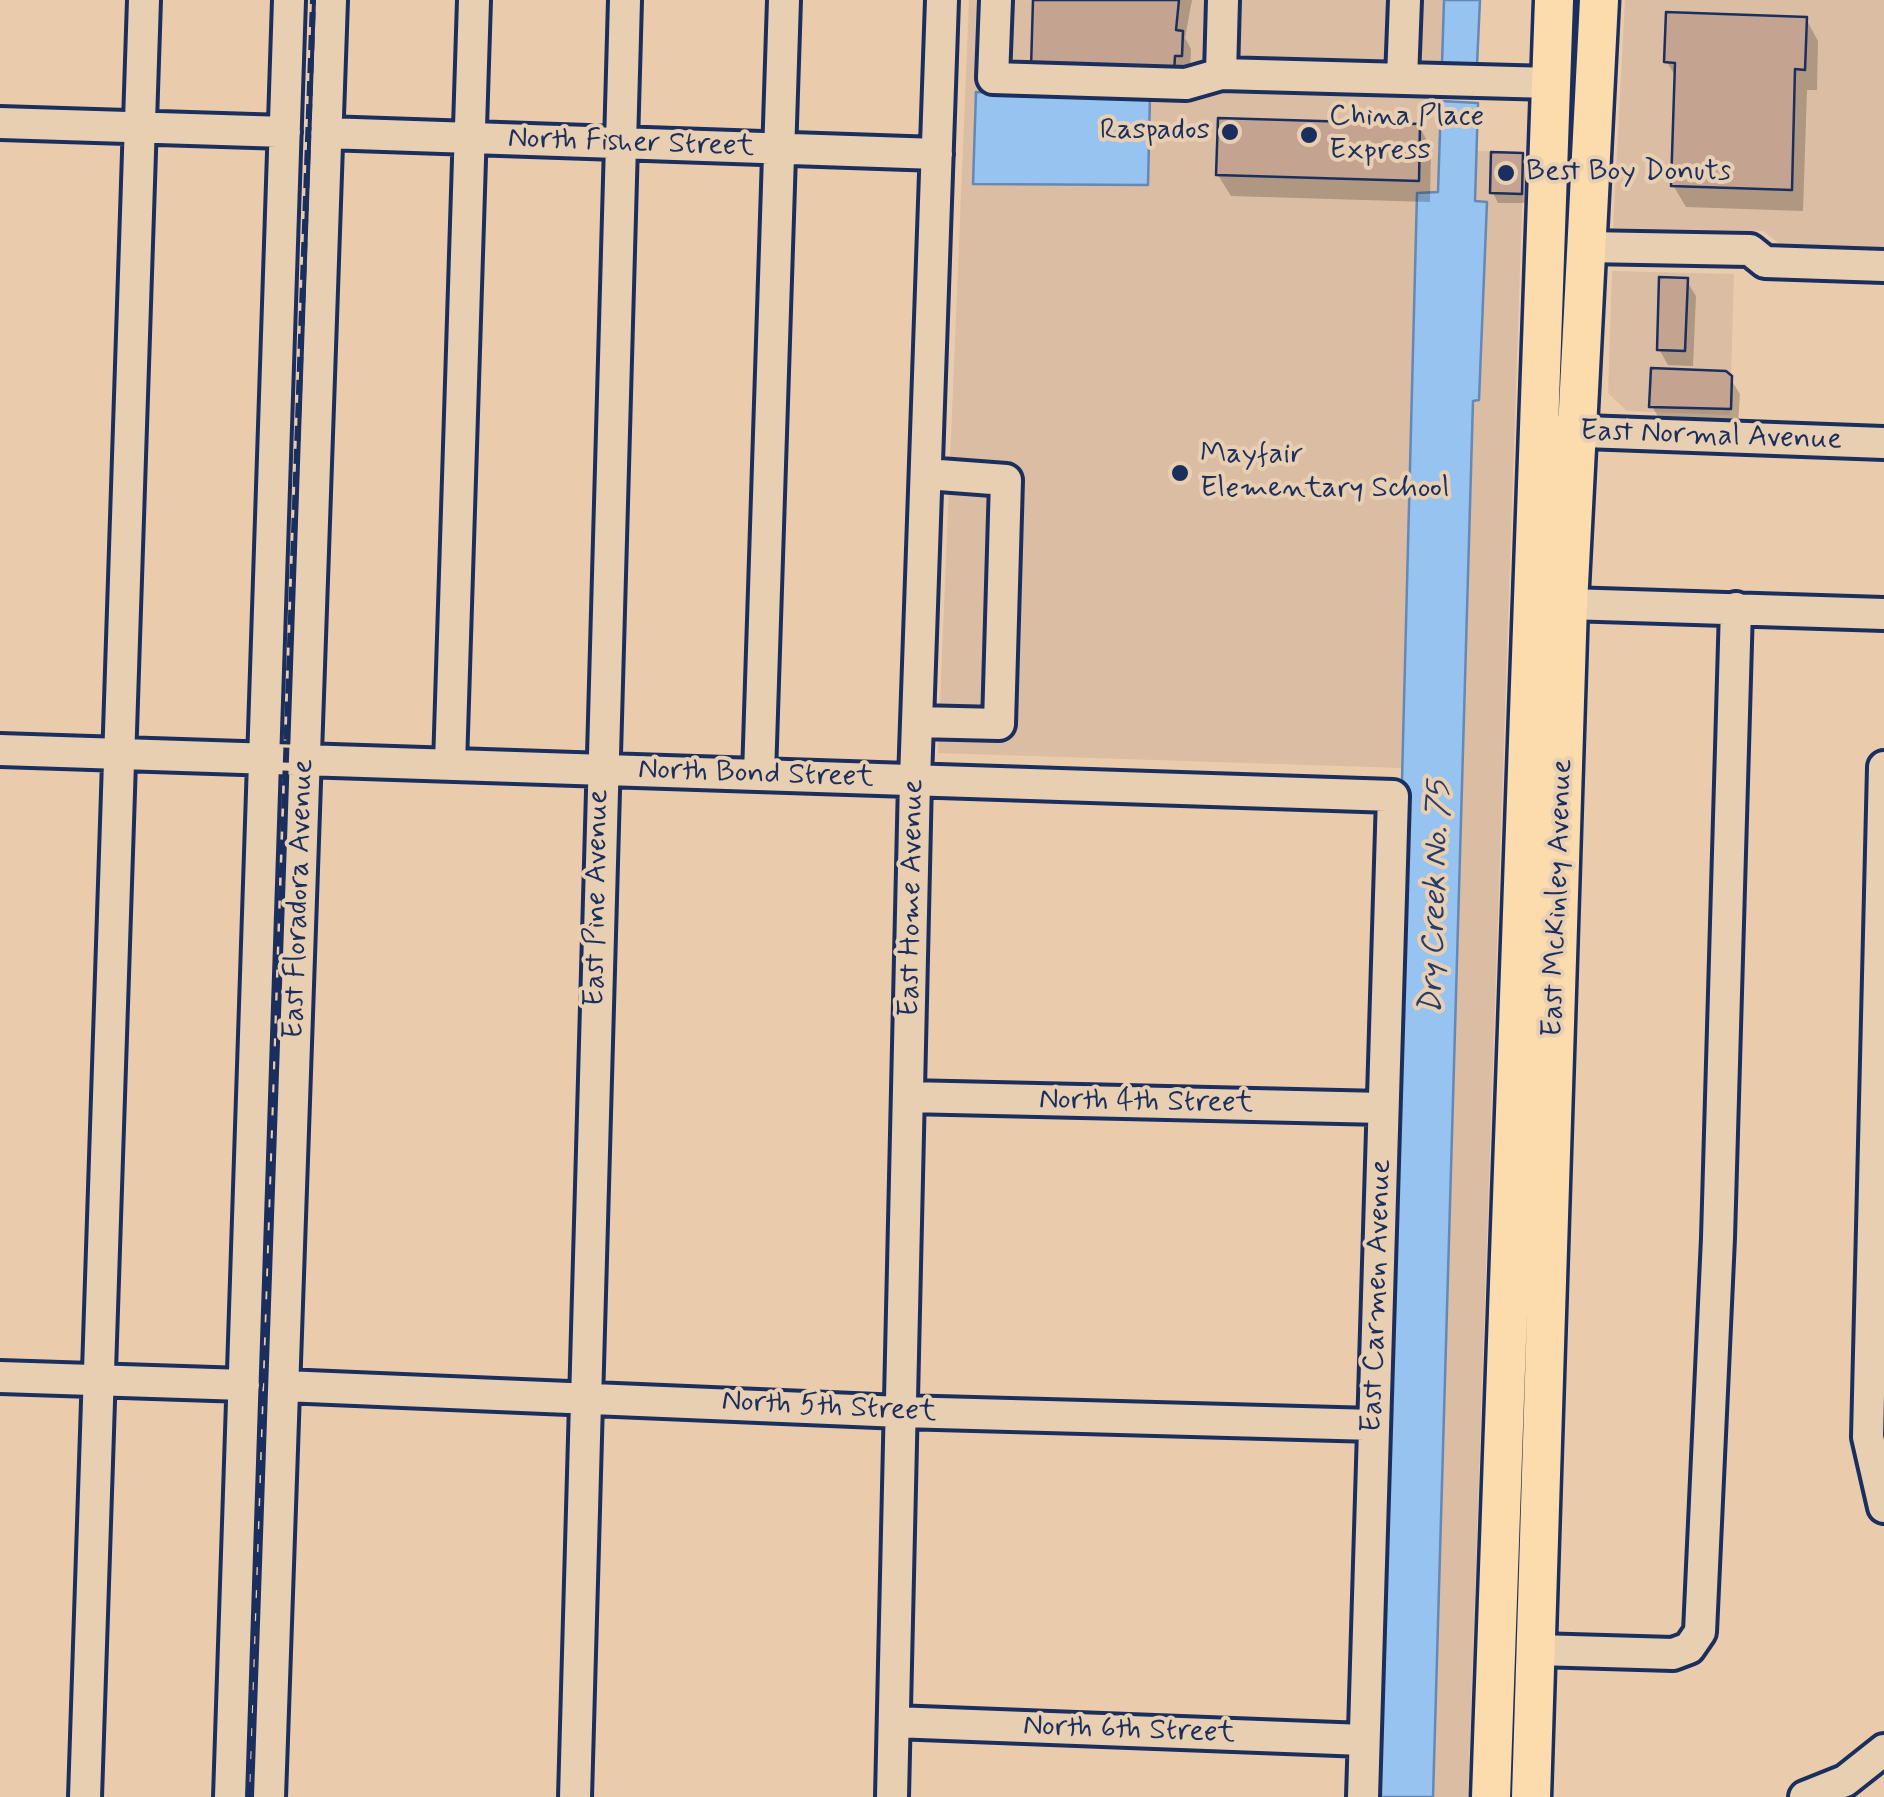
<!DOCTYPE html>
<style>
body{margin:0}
canvas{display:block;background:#eaccad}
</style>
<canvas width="1884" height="1797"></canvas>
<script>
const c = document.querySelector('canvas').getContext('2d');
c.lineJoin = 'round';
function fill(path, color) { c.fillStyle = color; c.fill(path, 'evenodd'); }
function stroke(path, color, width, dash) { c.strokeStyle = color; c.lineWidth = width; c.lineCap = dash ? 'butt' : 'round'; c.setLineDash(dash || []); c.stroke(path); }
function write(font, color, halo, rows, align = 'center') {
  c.font = font + ' Mynerve,sans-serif'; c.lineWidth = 8; c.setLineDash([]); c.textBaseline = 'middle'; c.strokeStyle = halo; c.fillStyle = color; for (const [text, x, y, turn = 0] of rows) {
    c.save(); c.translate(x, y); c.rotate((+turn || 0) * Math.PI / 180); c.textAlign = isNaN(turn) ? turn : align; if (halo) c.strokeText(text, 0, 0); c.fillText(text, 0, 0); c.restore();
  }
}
fill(new Path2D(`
 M 969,0 L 1444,0 L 1438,193 L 1417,193 L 1401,768 L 938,753 Z
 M 1625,0 L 1884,0 L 1884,249 L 1781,245 L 1763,231 L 1613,228 Z
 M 1476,151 L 1524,152 L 1468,1797 L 1433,1797 L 1474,400 L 1479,399 L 1487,203 L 1475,201 Z
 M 1612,271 L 1734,274 L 1730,415 L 1627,411 L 1608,393 Z`), '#dbbda3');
const water = new Path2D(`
 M 1444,0 L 1480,0 L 1477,65 L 1442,64 Z
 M 976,92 L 1150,95 L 1148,185 L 973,184 Z
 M 1441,101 L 1478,103 L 1475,201 L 1487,202 L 1479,400 L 1473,401 L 1433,1797 L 1376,1797 L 1417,193 L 1438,192 Z`);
fill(water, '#96c3f0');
stroke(water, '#6588b6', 2.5);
fill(new Path2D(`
 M 1036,0 L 1192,0 L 1185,38 L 1191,49 L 1190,72 L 1182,88 Z
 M 1806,19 L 1818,41 L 1817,90 L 1807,90 L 1803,211 L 1686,207 L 1673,185 L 1677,79 L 1667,62 Z
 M 1419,126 L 1431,148 L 1430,202 L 1231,196 L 1218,175 Z
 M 1522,156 L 1527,166 L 1526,203 L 1498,203 L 1493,193 Z
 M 1686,280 L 1696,296 L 1693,366 L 1668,365 L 1659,349 Z
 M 1730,378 L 1740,394 L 1738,424 L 1661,422 L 1652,406 Z`), '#0003');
const building = new Path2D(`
 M 1033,0 L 1179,0 L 1176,30 L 1183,31 L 1182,56 L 1175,56 L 1174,73 L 1031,68 Z
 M 1666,12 L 1807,17 L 1805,70 L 1795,69 L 1792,190 L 1671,186 L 1675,63 L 1664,62 Z
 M 1218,118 L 1420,124 L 1419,181 L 1216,175 Z
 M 1491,152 L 1523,153 L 1522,194 L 1490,193 Z
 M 1659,277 L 1688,278 L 1685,351 L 1657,350 Z
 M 1651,368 L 1726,371 L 1732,376 L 1731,409 L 1649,407 Z`);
fill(building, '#c4a490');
stroke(building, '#1b2f5e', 2.5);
const minor = new Path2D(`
 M 996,0 L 993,78 L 1186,84 L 1221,74
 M 1223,0 L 1221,74 L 1551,83
 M 1402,79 L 1405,0
 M 0,123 L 285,132
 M 326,133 L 937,154
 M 1586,247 L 1750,250 L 1765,262 L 1884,266
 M 1557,431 L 1884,443
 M 1568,604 L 1884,614
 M 917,722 L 999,724 L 1006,480 L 926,474
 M 0,750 L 1393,796 L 1363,1797
 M 450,765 L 474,0
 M 1884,767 L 1868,1437 L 1884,1507
 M 759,775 L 784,0
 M 908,1097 L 1383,1108
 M 0,1377 L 244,1385
 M 284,1386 L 901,1412 L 1374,1425
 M 1537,1650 L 1673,1654 L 1689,1648 L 1700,1632 L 1718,1238 L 1736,608
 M 894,1722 L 1364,1740
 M 85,1797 L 144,0
 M 230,1797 L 289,0
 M 269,1797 L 331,0
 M 575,1797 L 625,0
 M 892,1797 L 915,780 L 942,0
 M 1805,1797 L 1845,1781 L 1884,1750`);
const major = new Path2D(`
 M 1491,1797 L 1554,0
 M 1531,1797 L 1568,604 L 1599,0`);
stroke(minor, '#1b2f5e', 38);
stroke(major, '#1b2f5e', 45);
stroke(minor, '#e9cfb1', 30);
stroke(major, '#fcdcac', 38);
stroke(new Path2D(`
 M 249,1797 L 313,0`), '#1b2f5e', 6, [15, 8]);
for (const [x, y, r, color] of [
 [1230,132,10,"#1b2f5e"],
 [1309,135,10,"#1b2f5e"],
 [1506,173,10,"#1b2f5e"],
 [1180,473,10,"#1b2f5e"]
]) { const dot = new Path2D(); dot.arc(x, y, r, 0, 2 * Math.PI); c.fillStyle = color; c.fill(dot); stroke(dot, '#e9cfb1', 4); }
write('30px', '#1b2f5e', '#e9cfb1', [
 ["China Place",1329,118],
 ["Express",1329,152],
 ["Raspados",1210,132,"right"],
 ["Best Boy Donuts",1526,173],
 ["Mayfair",1200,456],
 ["Elementary School",1200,490]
], 'left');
write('30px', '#1b2f5e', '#e9cfb1', [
 ["North Fisher Street",631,144,2],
 ["East Normal Avenue",1711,437,2],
 ["North Bond Street",756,775,2],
 ["East Pine Avenue",598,898,-89],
 ["East Home Avenue",913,898,-89],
 ["East McKinley Avenue",1559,898,-88],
 ["East Floradora Avenue",300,899,-88],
 ["North 4th Street",1146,1103,1],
 ["East Carmen Avenue",1378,1296,-88],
 ["North 5th Street",829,1408,3],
 ["North 6th Street",1129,1731,2]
]);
write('italic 32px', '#273e6d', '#e9cfb1', [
 ["Dry Creek No. 75",1437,898,-88]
]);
</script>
